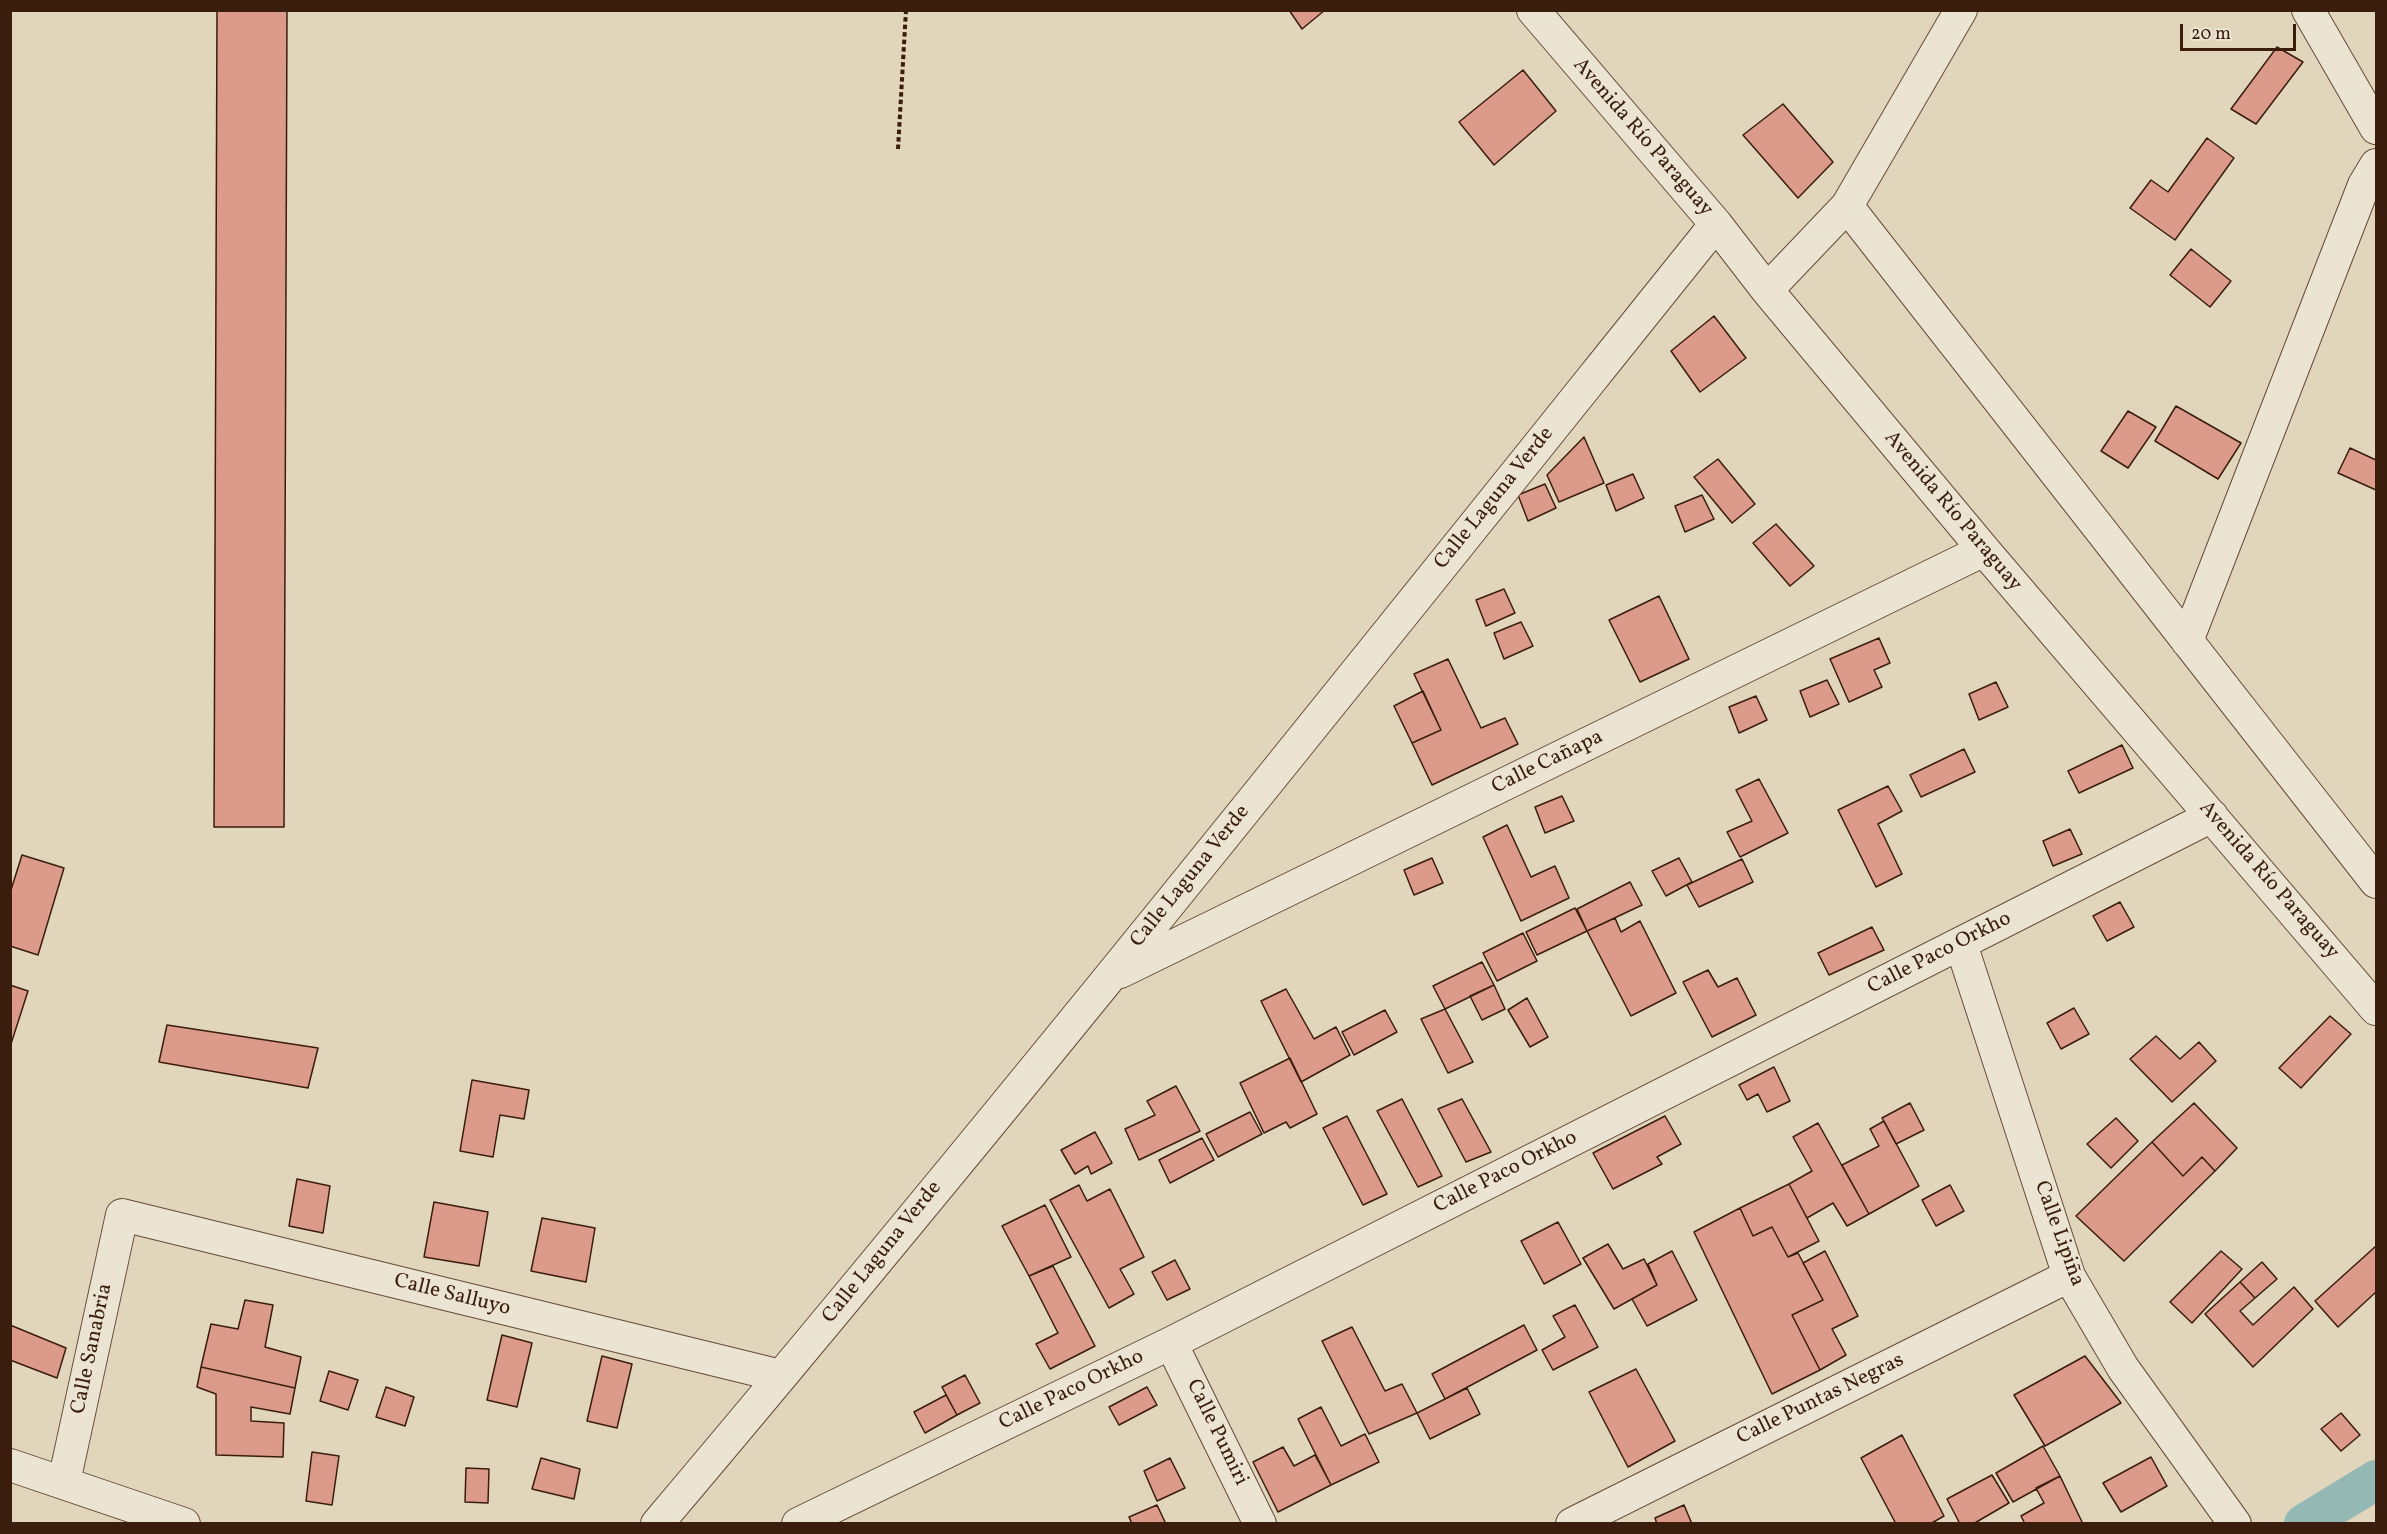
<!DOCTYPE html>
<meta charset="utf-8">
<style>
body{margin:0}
#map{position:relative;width:2387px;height:1534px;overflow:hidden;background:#e1d5bb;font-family:Vollkorn,serif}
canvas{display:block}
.frame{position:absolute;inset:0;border:12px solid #3a1d0c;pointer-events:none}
.scale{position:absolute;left:2180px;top:24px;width:116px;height:27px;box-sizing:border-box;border:3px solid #3a1d0c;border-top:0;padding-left:8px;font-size:18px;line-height:21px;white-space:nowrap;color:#3a1d0c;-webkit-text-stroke:4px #ece4d3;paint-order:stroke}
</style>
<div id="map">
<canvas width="2387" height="1534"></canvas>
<div class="frame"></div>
<div class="scale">20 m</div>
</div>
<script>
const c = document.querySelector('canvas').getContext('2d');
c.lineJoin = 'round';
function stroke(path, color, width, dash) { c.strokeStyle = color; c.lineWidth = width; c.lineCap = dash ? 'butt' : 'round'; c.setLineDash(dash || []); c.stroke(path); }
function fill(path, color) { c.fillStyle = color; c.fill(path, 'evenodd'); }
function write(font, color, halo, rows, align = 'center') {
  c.font = font + ' Vollkorn,serif'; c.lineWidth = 4.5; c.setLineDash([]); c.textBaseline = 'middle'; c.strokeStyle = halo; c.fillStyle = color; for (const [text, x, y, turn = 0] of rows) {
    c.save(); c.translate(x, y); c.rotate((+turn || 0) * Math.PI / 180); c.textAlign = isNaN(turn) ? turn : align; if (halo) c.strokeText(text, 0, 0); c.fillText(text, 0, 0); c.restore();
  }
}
stroke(new Path2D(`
 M 2304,1524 L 2376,1480`), '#94b8b4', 40);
const building = new Path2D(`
 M 217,10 L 287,10 L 284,827 L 214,827 Z
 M 1289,10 L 1325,10 L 1302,29 Z
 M 2277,47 L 2303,62 L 2256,124 L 2231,109 Z
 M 1523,70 L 1556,111 L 1494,165 L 1459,122 Z
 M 1783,104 L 1833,162 L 1798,198 L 1743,135 Z
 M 2207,138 L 2234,158 L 2175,240 L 2130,208 L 2151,180 L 2168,192 Z
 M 2191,249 L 2231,281 L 2210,307 L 2170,275 Z
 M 1714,316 L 1746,358 L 1700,392 L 1671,351 Z
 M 2176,406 L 2241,443 L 2218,479 L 2155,441 Z
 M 2128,411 L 2156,427 L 2128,468 L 2101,451 Z
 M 1584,437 L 1604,483 L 1559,502 L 1547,475 Z
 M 2350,448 L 2376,460 L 2376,490 L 2338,473 Z
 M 1718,459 L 1755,504 L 1732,523 L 1694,477 Z
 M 1633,474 L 1644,498 L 1616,511 L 1606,485 Z
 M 1545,484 L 1556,508 L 1528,521 L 1518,495 Z
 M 1702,495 L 1714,519 L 1685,532 L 1675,506 Z
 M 1776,524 L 1814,566 L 1790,586 L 1753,543 Z
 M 1504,589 L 1515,613 L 1486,626 L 1476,600 Z
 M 1659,596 L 1689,659 L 1640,682 L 1609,620 Z
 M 1521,622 L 1533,646 L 1504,659 L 1494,633 Z
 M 1879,638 L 1890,663 L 1874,670 L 1882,687 L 1849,702 L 1830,659 Z
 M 1448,659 L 1481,728 L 1505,718 L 1518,744 L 1432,785 L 1412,743 L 1441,730 L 1414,674 Z
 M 1827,680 L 1839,704 L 1810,717 L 1800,691 Z
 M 1996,682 L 2008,707 L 1979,720 L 1969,694 Z
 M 1423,691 L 1441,730 L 1412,743 L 1394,706 Z
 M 1756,696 L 1767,720 L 1739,733 L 1729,707 Z
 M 2122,745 L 2133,768 L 2079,793 L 2068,771 Z
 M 1964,749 L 1975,772 L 1921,797 L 1910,775 Z
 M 1759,779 L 1788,833 L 1740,857 L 1727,832 L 1752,821 L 1736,790 Z
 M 1888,786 L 1902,811 L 1878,824 L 1902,874 L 1876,887 L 1838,810 Z
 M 1562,796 L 1574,821 L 1545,833 L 1535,807 Z
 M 1507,825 L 1531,877 L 1555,866 L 1569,898 L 1521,921 L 1483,837 Z
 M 2070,829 L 2082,854 L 2053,866 L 2043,841 Z
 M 22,855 L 64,868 L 38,955 L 10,946 L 10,893 Z
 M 1432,858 L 1443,883 L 1414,895 L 1404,870 Z
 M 1679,858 L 1692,882 L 1666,896 L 1652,871 Z
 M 1742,859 L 1753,882 L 1699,907 L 1687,885 Z
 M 1630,882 L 1642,905 L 1587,931 L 1577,909 Z
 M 2120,902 L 2134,927 L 2107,941 L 2093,916 Z
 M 1575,908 L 1587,931 L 1537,955 L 1526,932 Z
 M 1615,918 L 1621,932 L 1640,921 L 1676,993 L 1631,1016 L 1587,931 Z
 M 1872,927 L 1884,950 L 1829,975 L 1818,953 Z
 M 1523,933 L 1537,961 L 1497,981 L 1483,953 Z
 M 1482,962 L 1494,985 L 1445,1009 L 1433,986 Z
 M 1708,970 L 1718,987 L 1737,978 L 1756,1015 L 1712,1037 L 1683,982 Z
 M 10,985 L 28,991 L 10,1047 Z
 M 1494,985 L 1505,1009 L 1482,1020 L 1470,996 Z
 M 1286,989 L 1314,1039 L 1336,1027 L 1350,1055 L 1301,1082 L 1261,1001 Z
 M 1527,998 L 1548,1037 L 1530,1047 L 1508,1010 Z
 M 2074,1008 L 2089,1034 L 2061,1049 L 2047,1023 Z
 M 1445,1009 L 1473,1062 L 1448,1073 L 1421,1019 Z
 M 1385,1010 L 1397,1032 L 1354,1055 L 1342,1032 Z
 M 2330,1016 L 2351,1034 L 2301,1088 L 2279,1068 Z
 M 167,1025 L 318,1048 L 308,1088 L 159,1062 Z
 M 2156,1036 L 2180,1059 L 2199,1042 L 2216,1061 L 2172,1102 L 2130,1059 Z
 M 1290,1058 L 1317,1114 L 1290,1128 L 1286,1122 L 1264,1133 L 1240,1083 Z
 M 1774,1067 L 1790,1101 L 1767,1112 L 1758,1094 L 1747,1100 L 1739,1085 Z
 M 472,1080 L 529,1090 L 524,1119 L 500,1115 L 493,1157 L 460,1151 Z
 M 1176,1086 L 1200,1131 L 1139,1160 L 1125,1129 L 1155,1115 L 1147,1101 Z
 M 1402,1099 L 1442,1176 L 1418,1187 L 1377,1111 Z
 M 1462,1099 L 1491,1152 L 1466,1162 L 1438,1109 Z
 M 1910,1103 L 1924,1130 L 1896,1144 L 1882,1118 Z
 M 2194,1103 L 2237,1148 L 2215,1171 L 2202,1157 L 2183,1176 L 2152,1142 Z
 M 1250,1112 L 1262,1134 L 1218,1157 L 1206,1134 Z
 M 1347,1116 L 1387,1194 L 1363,1205 L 1323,1128 Z
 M 1665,1116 L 1681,1144 L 1657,1157 L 1662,1164 L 1613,1189 L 1593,1153 Z
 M 2116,1118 L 2138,1141 L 2111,1168 L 2087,1144 Z
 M 1884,1121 L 1919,1186 L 1869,1214 L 1842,1165 L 1879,1146 L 1870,1129 Z
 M 1818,1123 L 1869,1214 L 1847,1226 L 1833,1203 L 1807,1218 L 1789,1184 L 1812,1171 L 1793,1137 Z
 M 1095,1132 L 1112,1163 L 1091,1174 L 1088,1166 L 1075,1174 L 1061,1150 Z
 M 1202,1138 L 1214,1160 L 1170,1183 L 1159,1160 Z
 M 2152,1142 L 2183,1176 L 2202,1157 L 2215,1171 L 2124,1261 L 2076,1216 Z
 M 297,1179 L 330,1186 L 323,1233 L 289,1226 Z
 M 1789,1184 L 1819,1241 L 1788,1257 L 1772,1227 L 1753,1236 L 1740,1208 Z
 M 1079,1185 L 1087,1201 L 1110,1189 L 1144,1257 L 1120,1269 L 1134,1294 L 1109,1308 L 1050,1200 Z
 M 1950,1185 L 1964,1211 L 1936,1226 L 1922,1200 Z
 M 434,1202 L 488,1212 L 479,1266 L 424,1257 Z
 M 1045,1205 L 1071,1257 L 1029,1276 L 1002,1226 Z
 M 1740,1208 L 1753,1236 L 1772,1227 L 1788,1257 L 1798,1253 L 1823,1300 L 1792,1315 L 1820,1370 L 1772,1394 L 1694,1232 Z
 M 542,1218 L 595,1228 L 586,1282 L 531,1271 Z
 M 1558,1222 L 1581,1264 L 1544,1284 L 1521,1241 Z
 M 1608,1244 L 1623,1269 L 1644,1259 L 1657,1285 L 1614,1309 L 1583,1258 Z
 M 2376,1246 L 2376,1292 L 2338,1327 L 2315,1301 Z
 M 1672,1251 L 1697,1300 L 1647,1326 L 1632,1299 L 1657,1285 L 1648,1264 Z
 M 1825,1251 L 1858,1316 L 1832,1329 L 1846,1355 L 1820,1370 L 1792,1315 L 1823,1300 L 1803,1263 Z
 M 2221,1251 L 2242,1269 L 2192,1323 L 2170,1302 Z
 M 1175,1260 L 1190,1289 L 1167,1300 L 1152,1272 Z
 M 2262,1262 L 2277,1279 L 2255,1298 L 2240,1282 Z
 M 1053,1266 L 1095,1346 L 1050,1369 L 1036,1344 L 1058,1333 L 1029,1276 Z
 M 2240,1282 L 2255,1298 L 2240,1311 L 2253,1325 L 2294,1287 L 2313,1309 L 2253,1367 L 2205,1314 Z
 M 245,1300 L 273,1305 L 265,1347 L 301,1357 L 295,1388 L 201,1367 L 211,1324 L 238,1329 Z
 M 1575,1305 L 1598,1347 L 1553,1370 L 1542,1350 L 1565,1337 L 1553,1316 Z
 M 10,1325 L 66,1348 L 57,1378 L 10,1360 Z
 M 1524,1325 L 1537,1350 L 1445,1399 L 1432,1374 Z
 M 1352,1327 L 1385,1391 L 1402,1384 L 1417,1413 L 1369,1434 L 1322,1341 Z
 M 502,1335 L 532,1343 L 517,1407 L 487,1400 Z
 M 602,1356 L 632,1364 L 617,1428 L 587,1421 Z
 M 2085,1356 L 2121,1403 L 2045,1446 L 2014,1395 Z
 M 201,1367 L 295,1388 L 290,1414 L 251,1407 L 251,1421 L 284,1423 L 283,1457 L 216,1455 L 216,1394 L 197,1387 Z
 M 1636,1369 L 1675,1441 L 1628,1467 L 1589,1392 Z
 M 329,1371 L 358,1380 L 348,1410 L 320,1401 Z
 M 965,1375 L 980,1403 L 957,1415 L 942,1387 Z
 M 386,1387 L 414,1397 L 405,1426 L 376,1417 Z
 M 1147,1387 L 1157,1405 L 1119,1425 L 1109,1407 Z
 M 1467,1388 L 1480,1414 L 1430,1439 L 1417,1413 Z
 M 946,1395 L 957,1415 L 925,1433 L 914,1412 Z
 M 1321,1407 L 1341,1446 L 1365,1434 L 1379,1462 L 1331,1485 L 1298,1419 Z
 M 2341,1413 L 2360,1435 L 2341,1451 L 2321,1429 Z
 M 1902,1435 L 1944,1516 L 1930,1524 L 1896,1524 L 1861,1458 Z
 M 2043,1446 L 2060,1476 L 2013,1502 L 1996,1473 Z
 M 1283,1447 L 1294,1466 L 1315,1455 L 1331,1485 L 1278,1512 L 1253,1462 Z
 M 312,1452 L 339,1456 L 332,1505 L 306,1501 Z
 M 2151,1457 L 2167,1486 L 2121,1512 L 2103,1483 Z
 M 541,1458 L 580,1469 L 574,1499 L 532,1489 Z
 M 1170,1458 L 1185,1488 L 1157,1501 L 1144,1471 Z
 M 466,1468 L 489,1469 L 488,1503 L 465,1502 Z
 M 1992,1475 L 2009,1503 L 1973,1524 L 1960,1524 L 1947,1499 Z
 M 2060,1476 L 2083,1524 L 2025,1524 L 2021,1516 L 2044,1503 L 2036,1488 Z
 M 1157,1505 L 1166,1524 L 1132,1524 L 1129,1517 Z
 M 1684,1505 L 1692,1524 L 1657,1524 L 1655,1518 Z`);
fill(building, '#dc9b8a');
stroke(building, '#3a1d0c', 1.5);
const minor = new Path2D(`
 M 1533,10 L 1716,224 L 1767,290 L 1984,550 L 2376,1009
 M 2308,10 L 2376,128
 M 1847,206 L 2376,882
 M 1767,290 L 1847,206 L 1961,10
 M 2187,641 L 2364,185 L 2376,165
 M 1961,944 L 2069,1276 L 2123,1368 L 2235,1524
 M 1120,972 L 1984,550
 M 1171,1343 L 1260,1524
 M 10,1465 L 184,1524
 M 64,1482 L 122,1215 L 781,1376
 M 657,1524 C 1018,1097 1366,660 1716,224
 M 798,1524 L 1171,1343 L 2212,816
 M 1572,1524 L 2069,1276`);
stroke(minor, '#644b38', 34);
stroke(new Path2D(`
 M 898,149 L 906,10`), '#3a1d0c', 4, [4.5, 3]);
stroke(minor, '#ece4d3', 32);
write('21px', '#3a1d0c', '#ece4d3', [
 ["Avenida Río Paraguay",1642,138,49],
 ["Calle Laguna Verde",1495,499,-51],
 ["Avenida Río Paraguay",1952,512,50],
 ["Calle Cañapa",1548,763,-26],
 ["Calle Laguna Verde",1191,877,-51],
 ["Avenida Río Paraguay",2268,881,49],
 ["Calle Paco Orkho",1940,954,-27],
 ["Calle Paco Orkho",1506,1173,-27],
 ["Calle Lipiña",2058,1234,70],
 ["Calle Laguna Verde",883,1253,-51],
 ["Calle Salluyo",452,1296,14],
 ["Calle Sanabria",93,1349,-78],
 ["Calle Paco Orkho",1072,1391,-26],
 ["Calle Puntas Negras",1821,1400,-26],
 ["Calle Pumiri",1216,1433,64]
]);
</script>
